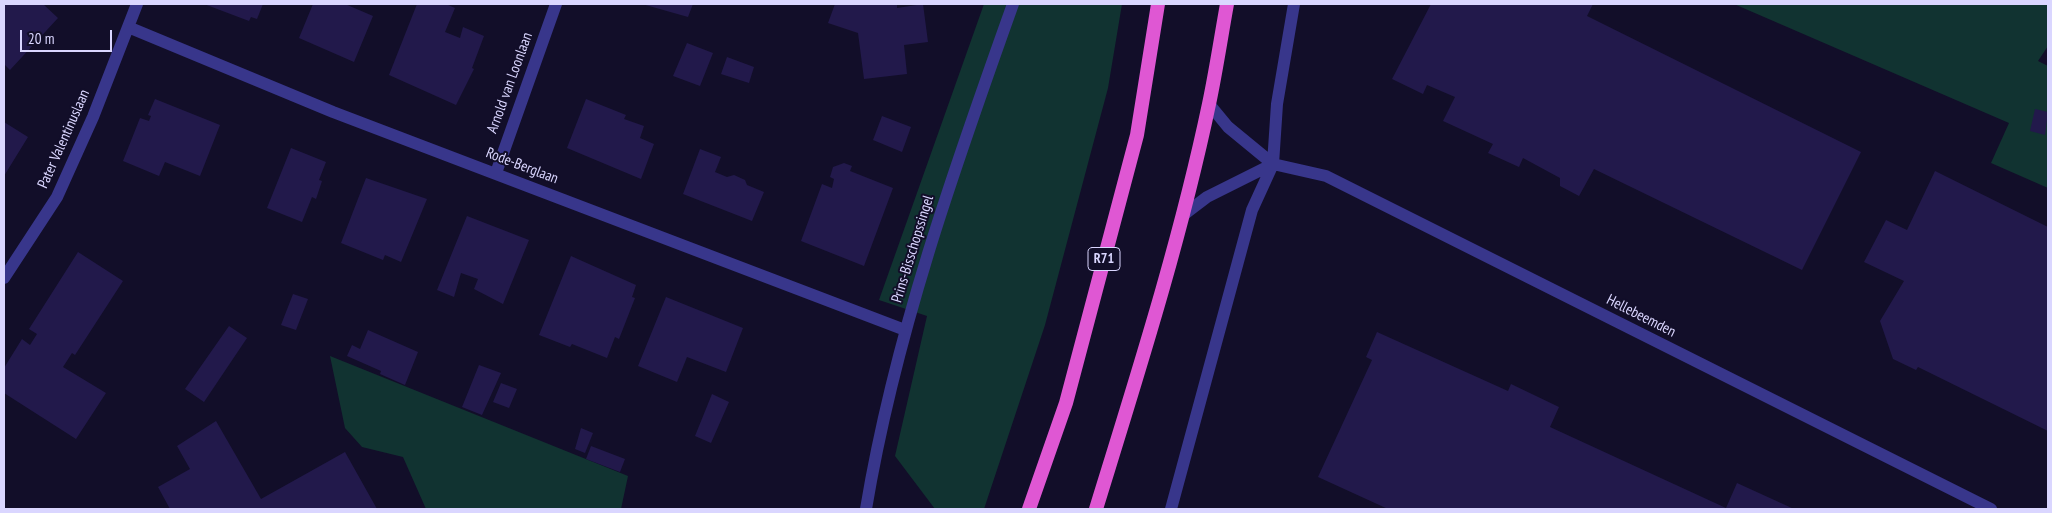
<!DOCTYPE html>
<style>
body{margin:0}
#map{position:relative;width:2052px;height:513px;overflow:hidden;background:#120e29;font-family:"PT Sans Narrow",sans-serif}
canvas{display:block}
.frame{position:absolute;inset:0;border:5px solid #dad6ff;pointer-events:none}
.scale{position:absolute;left:20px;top:30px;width:92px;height:22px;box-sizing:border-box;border:2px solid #dad6ff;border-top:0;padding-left:6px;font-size:15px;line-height:18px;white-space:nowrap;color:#dad6ff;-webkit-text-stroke:4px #120e29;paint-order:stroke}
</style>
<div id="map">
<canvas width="2052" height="513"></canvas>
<div class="frame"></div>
<div class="scale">20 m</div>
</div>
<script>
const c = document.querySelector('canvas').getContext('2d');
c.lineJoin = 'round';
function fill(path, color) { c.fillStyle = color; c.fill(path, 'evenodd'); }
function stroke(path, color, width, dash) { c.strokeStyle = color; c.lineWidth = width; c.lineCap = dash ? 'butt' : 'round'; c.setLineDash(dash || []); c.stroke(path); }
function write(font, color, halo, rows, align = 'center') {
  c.font = font + ' "PT Sans Narrow",sans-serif'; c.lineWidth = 4; c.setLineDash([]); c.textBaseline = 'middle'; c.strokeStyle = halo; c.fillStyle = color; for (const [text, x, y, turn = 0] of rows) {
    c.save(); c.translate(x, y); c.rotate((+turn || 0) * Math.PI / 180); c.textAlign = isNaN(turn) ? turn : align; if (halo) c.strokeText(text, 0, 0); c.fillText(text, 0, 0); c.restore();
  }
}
fill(new Path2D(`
 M 984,4 L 1122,4 L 1108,88 L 1045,325 L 984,509 L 935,509 L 895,456 L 927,316 L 879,300 Z
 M 1734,4 L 2048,4 L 2048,46 L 2038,61 L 2048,66 L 2048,188 L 1991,163 L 2009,123 Z
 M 330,356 L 628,476 L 621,509 L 426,509 L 403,457 L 362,447 L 345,428 Z`), '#113331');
fill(new Path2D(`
 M 4,4 L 43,4 L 58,18 L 10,70 L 4,64 Z
 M 204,4 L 263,4 L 257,19 L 251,17 L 249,21 Z
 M 313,4 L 345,4 L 373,16 L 354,62 L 299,38 Z
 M 417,4 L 446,4 L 455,8 L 445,32 L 460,38 L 463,27 L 484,36 L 472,68 L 474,69 L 456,105 L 389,75 Z
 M 642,4 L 693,4 L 688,17 Z
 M 835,4 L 897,4 L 897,8 L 923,4 L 928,42 L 904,45 L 907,74 L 864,79 L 858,33 L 828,23 Z
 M 1431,4 L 1593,4 L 1587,16 L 1861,152 L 1802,270 L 1594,169 L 1579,196 L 1560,186 L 1560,178 L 1523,158 L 1519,167 L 1488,153 L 1493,144 L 1443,121 L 1455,97 L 1427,85 L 1423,94 L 1392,79 Z
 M 687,43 L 713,53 L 700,86 L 673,76 Z
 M 727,57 L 754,67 L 749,83 L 721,74 Z
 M 155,99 L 220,125 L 200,176 L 165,162 L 159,176 L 123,161 L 140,118 L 149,121 L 151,116 L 148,115 Z
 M 586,99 L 626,115 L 624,119 L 644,126 L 640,138 L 654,144 L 641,179 L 567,148 Z
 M 2035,109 L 2048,112 L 2045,135 L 2030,131 Z
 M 882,116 L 911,127 L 902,152 L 873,140 Z
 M 4,122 L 28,137 L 4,176 Z
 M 291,148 L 326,162 L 319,180 L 322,181 L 316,199 L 312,197 L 302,222 L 267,208 Z
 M 700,149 L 721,157 L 715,172 L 727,177 L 734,175 L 745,180 L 747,185 L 764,192 L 752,221 L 683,194 Z
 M 844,163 L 852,166 L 850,171 L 893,188 L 864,266 L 801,241 L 822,184 L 832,188 L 834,179 L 830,177 L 833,167 Z
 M 1935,171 L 2048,227 L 2048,431 L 1918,367 L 1916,370 L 1893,359 L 1880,321 L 1904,281 L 1864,262 L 1886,220 L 1907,230 Z
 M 366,178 L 427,199 L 401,262 L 385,255 L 383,260 L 341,243 Z
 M 467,216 L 529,240 L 503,304 L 474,289 L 478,279 L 461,273 L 454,297 L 437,290 Z
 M 78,252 L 123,281 L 75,355 L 72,353 L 63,367 L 106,393 L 76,439 L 4,393 L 4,368 L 22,339 L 30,345 L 37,334 L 29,329 Z
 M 571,256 L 636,285 L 632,297 L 635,298 L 619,339 L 615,337 L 607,358 L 572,344 L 570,347 L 539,335 Z
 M 293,294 L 308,299 L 296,330 L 281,325 Z
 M 666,297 L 743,328 L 726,372 L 687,357 L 677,382 L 638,366 Z
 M 229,326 L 247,338 L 204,402 L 185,389 Z
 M 368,330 L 418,352 L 405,385 L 380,374 L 381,371 L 347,356 L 352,345 L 360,349 Z
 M 1377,332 L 1508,391 L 1511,384 L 1559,407 L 1550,427 L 1726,508 L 1737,483 L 1794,509 L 1388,509 L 1318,477 L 1372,360 L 1366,357 Z
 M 479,365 L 501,373 L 482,415 L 462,407 Z
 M 501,383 L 517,389 L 509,408 L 493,402 Z
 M 712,394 L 729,402 L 711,443 L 695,436 Z
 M 216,421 L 261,499 L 345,452 L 377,509 L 170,509 L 158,487 L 190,469 L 177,446 Z
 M 581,428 L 593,433 L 585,453 L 575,449 Z
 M 591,446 L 625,459 L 620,472 L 586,459 Z`), '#22194b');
stroke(new Path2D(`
 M 128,27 L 333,112 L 905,330
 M 1209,104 L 1228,127 L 1273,164 L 1326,176 L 1991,509
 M 496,173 L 556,4
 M 1182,216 L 1207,197 L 1273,164
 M 4,278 L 57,197 L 93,117 L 137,4
 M 866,509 C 895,335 954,169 1013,4
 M 1171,509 L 1252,210 L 1273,164 L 1277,104 L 1294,4`), '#38368b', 12);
stroke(new Path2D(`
 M 1029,509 L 1066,403 L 1137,135 L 1158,4
 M 1096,509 C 1137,376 1180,242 1209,104 C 1216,71 1221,37 1227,4`), '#df57d3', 14);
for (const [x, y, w] of [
 [1104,259,32]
]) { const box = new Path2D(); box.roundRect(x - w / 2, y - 11.5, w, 23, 4); c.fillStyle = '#120e29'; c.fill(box); stroke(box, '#dad6ff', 1); }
write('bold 14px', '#dad6ff', null, [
 ["R71",1104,259]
]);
write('15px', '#dad6ff', '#120e29', [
 ["Arnold van Loonlaan",510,83,-70],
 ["Pater Valentinuslaan",64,139,-66],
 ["Rode-Berglaan",522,166,21],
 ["Prins-Bisschopssingel",913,249,-73],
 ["Hellebeemden",1641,316,27]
]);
</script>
